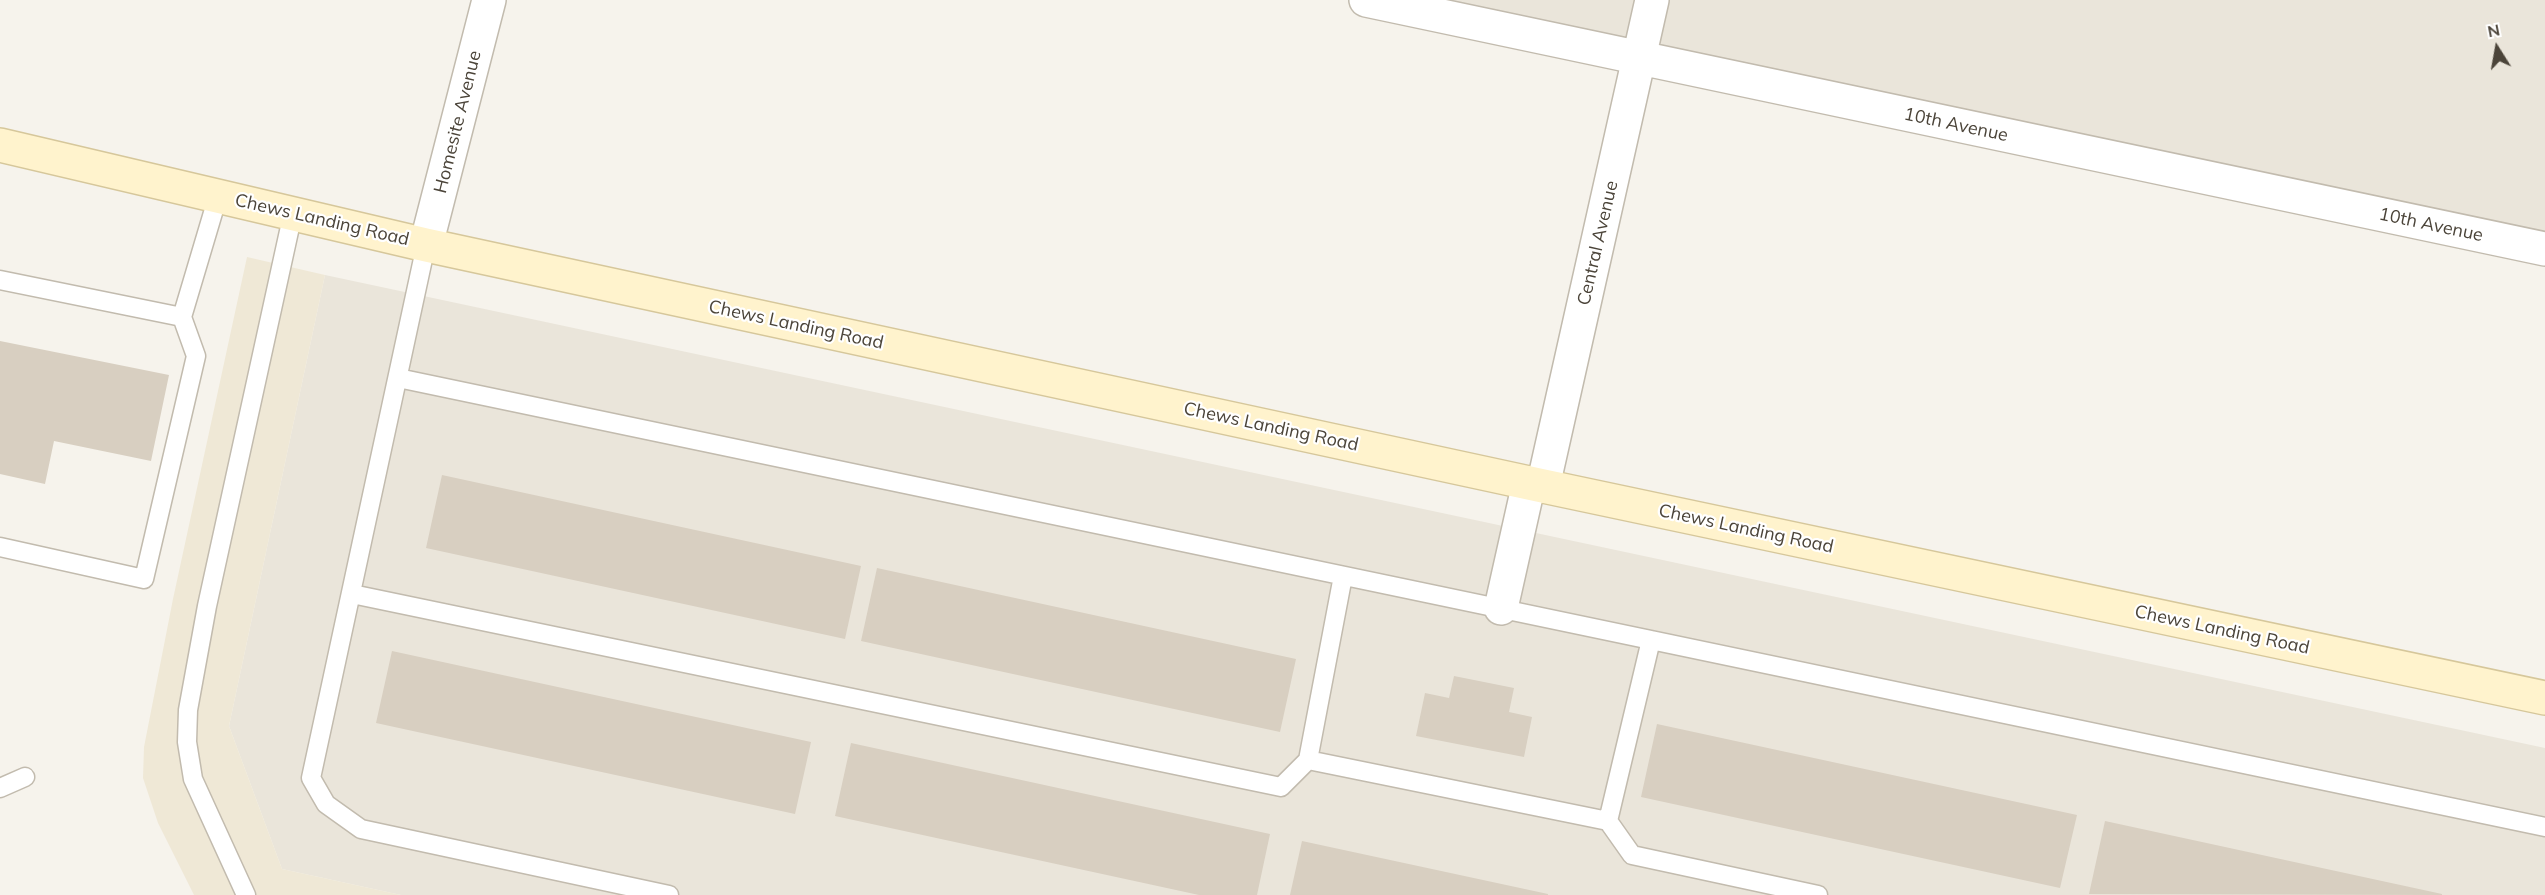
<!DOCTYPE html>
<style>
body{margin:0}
#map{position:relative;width:2545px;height:895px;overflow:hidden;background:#f6f3ec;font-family:Mulish,sans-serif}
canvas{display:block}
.north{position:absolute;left:2467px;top:18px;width:60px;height:60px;-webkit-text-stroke:4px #fff;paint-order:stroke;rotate:349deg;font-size:16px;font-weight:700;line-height:24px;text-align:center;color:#4b4439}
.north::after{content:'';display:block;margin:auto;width:21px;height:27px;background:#4b4439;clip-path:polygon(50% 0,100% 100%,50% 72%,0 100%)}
</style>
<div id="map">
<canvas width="2545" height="895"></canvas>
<div class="north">N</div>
</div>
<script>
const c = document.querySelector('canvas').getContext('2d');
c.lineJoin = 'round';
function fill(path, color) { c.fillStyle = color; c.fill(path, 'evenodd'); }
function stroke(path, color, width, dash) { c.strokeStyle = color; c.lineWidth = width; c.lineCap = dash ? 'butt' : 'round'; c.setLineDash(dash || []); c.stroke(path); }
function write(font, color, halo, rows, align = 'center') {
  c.font = font + ' Mulish,sans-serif'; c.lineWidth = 4.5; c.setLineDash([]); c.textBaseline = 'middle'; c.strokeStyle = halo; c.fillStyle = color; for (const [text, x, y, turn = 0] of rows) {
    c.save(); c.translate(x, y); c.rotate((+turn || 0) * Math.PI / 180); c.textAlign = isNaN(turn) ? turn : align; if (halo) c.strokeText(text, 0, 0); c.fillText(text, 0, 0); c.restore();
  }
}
fill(new Path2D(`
 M 1366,0 L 2545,0 L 2545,249 Z
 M 325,275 L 2545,748 L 2545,895 L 401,895 L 282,869 L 229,726 Z`), '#eae5da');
fill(new Path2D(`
 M 247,257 L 325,275 L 229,726 L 282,869 L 401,895 L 194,895 L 158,823 L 143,778 L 144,747 L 173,599 Z`), '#efe8d6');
fill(new Path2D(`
 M 0,341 L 169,375 L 151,461 L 54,441 L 45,484 L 0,474 Z
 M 442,475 L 861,566 L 845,639 L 426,548 Z
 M 877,568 L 1296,659 L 1280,732 L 861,641 Z
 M 392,651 L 811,742 L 795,814 L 376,723 Z
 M 1454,676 L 1514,688 L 1509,712 L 1532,717 L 1524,757 L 1416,736 L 1425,693 L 1449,698 Z
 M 1657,724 L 2077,815 L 2060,888 L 1641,797 Z
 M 851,743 L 1270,834 L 1257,895 L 1199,895 L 835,816 Z
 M 2105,821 L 2442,894 L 2442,895 L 2089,894 Z
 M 1302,841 L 1548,894 L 1548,895 L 1290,895 Z`), '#d8cfc1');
const lane = new Path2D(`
 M 426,245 L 311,778 L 326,804 L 361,829 L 669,895
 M 0,280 L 182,317
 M 398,378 L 2545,827
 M 0,547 L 144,579 L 196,356 L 182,317 L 218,196
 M 1343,576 L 1308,760 L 1608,821 L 1651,640
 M 352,594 L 1281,787 L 1308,760
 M 0,788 L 25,777
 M 1608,821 L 1632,855 L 1818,895
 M 246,895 L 193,779 L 187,742 L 188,710 L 207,606 L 293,213`);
const street = new Path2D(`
 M 1366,0 L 2545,249
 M 426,245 L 489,0
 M 1543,486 L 1652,0
 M 1501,608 L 1529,483`);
const secondary = new Path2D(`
 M 0,145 L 426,245 L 1543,486 L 2545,698`);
stroke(lane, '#c2bbae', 21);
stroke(street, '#c2bbae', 36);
stroke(secondary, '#d6c79b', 36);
stroke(lane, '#fff', 18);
stroke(street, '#fff', 33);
stroke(secondary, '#fff3cd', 33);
write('18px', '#4b4439', '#fff', [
 ["Homesite Avenue",458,122,-76],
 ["10th Avenue",1956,125,12],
 ["Chews Landing Road",322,220,13],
 ["10th Avenue",2431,225,12],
 ["Central Avenue",1598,243,-77],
 ["Chews Landing Road",796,325,12],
 ["Chews Landing Road",1271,427,12],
 ["Chews Landing Road",1746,529,12],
 ["Chews Landing Road",2222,630,12]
]);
</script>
